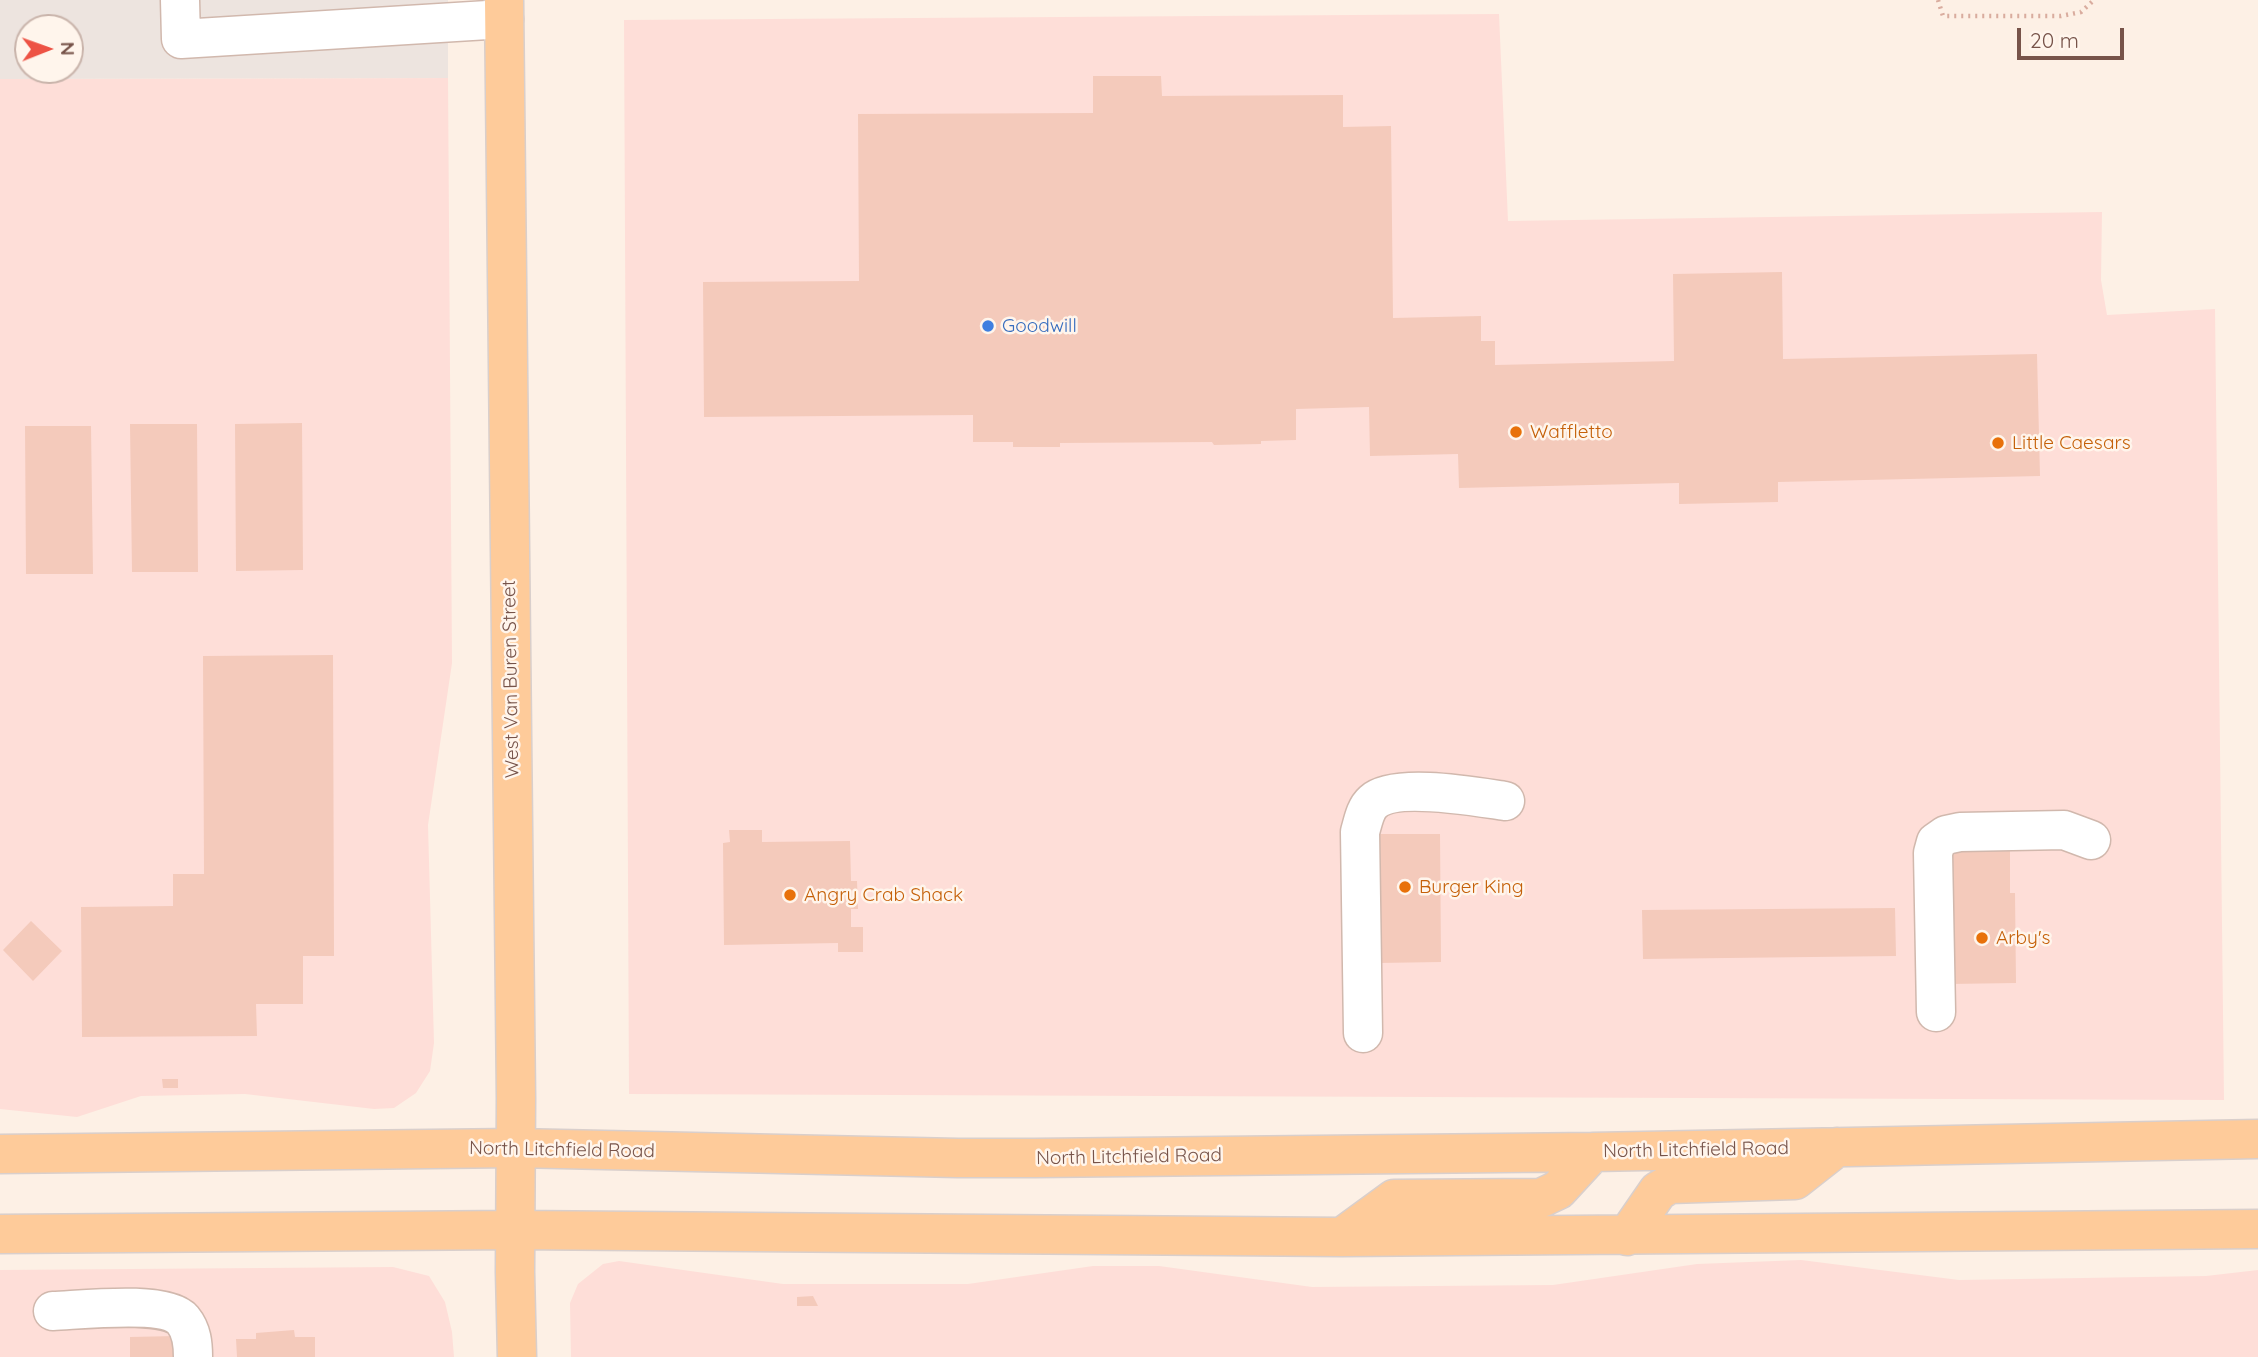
<!DOCTYPE html>
<style>
body{margin:0}
#map{position:relative;width:2258px;height:1357px;overflow:hidden;background:#fdf0e5;font-family:Quicksand,sans-serif}
canvas{display:block}
.north{position:absolute;left:14px;top:14px;width:70px;height:70px;box-sizing:border-box;background:#fff5ec;border:2px solid #c9b4ab;border-radius:50%;rotate:89deg;font-size:19px;font-weight:700;line-height:28px;text-align:center;color:#775349}
.north::after{content:'';display:block;margin:auto;width:24px;height:32px;background:#ed5244;clip-path:polygon(50% 0,100% 100%,50% 72%,0 100%)}
.scale{position:absolute;left:2017px;top:28px;width:107px;height:32px;box-sizing:border-box;border:4px solid #775349;border-top:0;padding-left:9px;font-size:21px;line-height:24px;white-space:nowrap;color:#775349;-webkit-text-stroke:5px #fff5ec;paint-order:stroke}
</style>
<div id="map">
<canvas width="2258" height="1357"></canvas>
<div class="north">N</div>
<div class="scale">20 m</div>
</div>
<script>
const c = document.querySelector('canvas').getContext('2d');
c.lineJoin = 'round';
function fill(path, color) {
  c.fillStyle = color;
  c.fill(path, 'evenodd');
}
function trace(path, color, width, dash) {
  c.strokeStyle = color;
  c.lineWidth = width;
  c.lineCap = dash ? 'butt' : 'round';
  c.setLineDash(dash || []);
  c.stroke(path);
}
function drawText(font, color, halo, rows, align = 'center') {
  c.font = font + ' Quicksand,sans-serif';
  c.lineWidth = 5;
  c.setLineDash([]);
  c.textBaseline = 'middle';
  c.strokeStyle = halo;
  c.fillStyle = color;
  for (const [text, x, y, turn = 0] of rows) {
    c.save();
    c.translate(x, y);
    c.rotate((+turn || 0) * Math.PI / 180);
    c.textAlign = isNaN(turn) ? turn : align;
    if (halo) c.strokeText(text, 0, 0);
    c.fillText(text, 0, 0);
    c.restore();
  }
}
fill(new Path2D(`
 M1499,14l9,207 594,-9 -1,68 6,35 108,-6 9,791 -1595,-6 -5,-1074z
 M448,78l4,585 -24,162 6,218 -4,28 -14,22 -22,15 -20,1 -129,-15 -104,2 -64,21 -77,-8v-1030z
 M1801,1260l158,20 247,-4 52,-6v87h-1687l-1,-54 8,-19 25,-20 16,-3 164,23h185l125,-18h66l153,21 241,-2 144,-21z
 M393,1267l36,9 16,26 7,30 2,25h-454v-87z`), '#feded8');
fill(new Path2D(`
 M0,0h448v78l-448,1zM28,28h42v42h-42z`), '#ede4df');
fill(new Path2D(`
 M1093,76h68l1,20 181,-1v32l48,-1 2,192 88,-2v25h14v24l179,-4 -1,-87 109,-2 1,87 254,-5 3,122 -262,6v20l-99,2v-21l-220,5 -1,-34 -88,2 -1,-49 -73,2v31l-35,1v3l-47,1 -2,-3 -152,1v4h-47v-5h-40v-27l-269,2 -1,-135 156,-1 -1,-167 235,-1z
 M302,423l1,147 -67,1 -1,-147z
 M130,424h67l1,148h-66z
 M25,426h66l2,148h-67z
 M333,655l1,301h-31v48h-47l1,32 -175,1 -1,-130 92,-1v-32h31l-1,-218z
 M729,830h33v12l88,-1 1,40h6l1,28h-7v18h12v25h-25v-9l-114,2 -1,-102 7,-1z
 M1369,834h71l1,128 -63,1z
 M1948,851h62v42h5l1,90 -67,1z
 M1895,908l1,48 -253,3 -1,-49z
 M31,921l31,30 -29,30 -30,-31z
 M162,1079h16v9h-15z
 M813,1296l5,10h-21v-9z
 M294,1330l1,7h20v20h-78l-1,-18h20v-6z
 M176,1336v21h-46v-20z`), '#f4cabb');
const minor = new Path2D(`
 M180,0l1,39 323,-20
 M1936,1012l-3,-159 3,-11 10,-7 14,-3 104,-2 27,10
 M1363,1033l-3,-201c3,-10 5,-23 13,-30 22,-20 104,-5 132,-1
 M53,1311c28,-1 113,-11 130,9 9,11 10,24 10,37`);
const major = new Path2D(`
 M504,0l12,1098 -1,174 2,85
 M0,1154l516,-6 442,10h77l558,-6 665,-13
 M0,1234l515,-4 827,7 916,-8
 M1627,1236l31,-45 12,-7 125,-4 42,-33
 M1342,1237l52,-38 147,-1 17,-8 35,-38`);
trace(minor, '#d1b8ad', 41);
trace(major, '#d9cfcc', 41);
trace(new Path2D(`
 M1938,0l5,16h118l20,-4 13,-12`), '#d9ac9e', 4.5, [2, 5]);
trace(minor, '#fff', 38);
trace(major, '#fecb9a', 38);
for (const [x, y, r, color] of [
 [988,326,7,"#3f7fe0"],
 [1516,432,7,"#e8710a"],
 [1998,443,7,"#e8710a"],
 [1405,887,7,"#e8710a"],
 [790,895,7,"#e8710a"],
 [1982,938,7,"#e8710a"]
]) {
  const dot = new Path2D();
  dot.arc(x, y, r, 0, 2 * Math.PI);
  c.fillStyle = color;
  c.fill(dot);
  trace(dot, '#fff5ec', 2.5);
}
drawText('19px', '#366cbe', '#fff5ec', [
 ["Goodwill",1002,326]
], 'left');
drawText('19px', '#c56008', '#fff5ec', [
 ["Waffletto",1530,432],
 ["Little Caesars",2012,443],
 ["Burger King",1419,887],
 ["Angry Crab Shack",804,895],
 ["Arby's",1996,938]
], 'left');
drawText('19px', '#775349', '#fff5ec', [
 ["West Van Buren Street",511,679,-91],
 ["North Litchfield Road",562,1150,1],
 ["North Litchfield Road",1696,1150,-1],
 ["North Litchfield Road",1129,1157,-1]
]);
</script>
